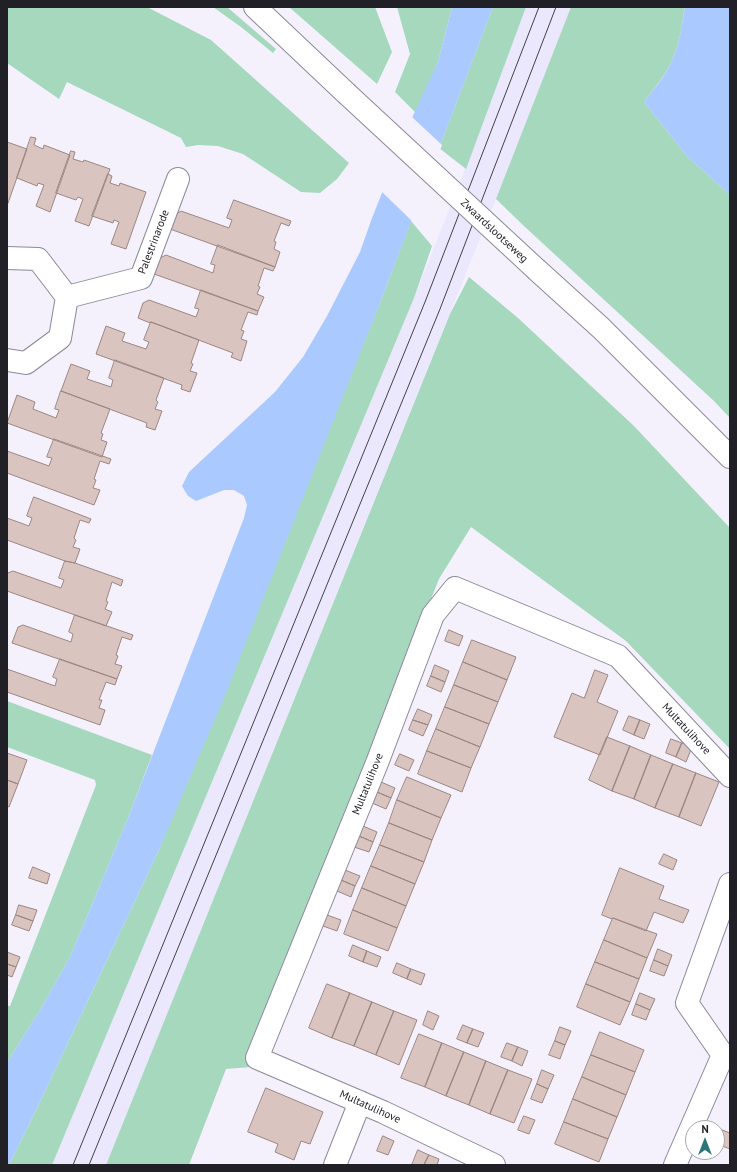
<!DOCTYPE html>
<style>
body{margin:0}
#map{position:relative;width:737px;height:1172px;overflow:hidden;background:#f4f1fd;font-family:"PT Sans",sans-serif}
canvas{display:block}
.frame{position:absolute;inset:0;border:8px solid #222027;pointer-events:none}
.north{position:absolute;left:685px;top:1120px;width:40px;height:40px;box-sizing:border-box;background:#fff;border:1px solid #a7a6a9;border-radius:50%;rotate:0deg;font-size:11px;font-weight:700;line-height:16px;text-align:center;color:#222027}
.north::after{content:'';display:block;margin:auto;width:14px;height:18px;background:#2d777a;clip-path:polygon(50% 0,100% 100%,50% 72%,0 100%)}
</style>
<div id="map">
<canvas width="737" height="1172"></canvas>
<div class="frame"></div>
<div class="north">N</div>
</div>
<script>
const c = document.querySelector('canvas').getContext('2d');
c.lineJoin = 'round';
function fill(path, color) {
  c.fillStyle = color;
  c.fill(path, 'evenodd');
}
function trace(path, color, width, dash) {
  c.strokeStyle = color;
  c.lineWidth = width;
  c.lineCap = dash ? 'butt' : 'round';
  c.setLineDash(dash || []);
  c.stroke(path);
}
function drawText(font, color, halo, rows, align = 'center') {
  c.font = font + ' "PT Sans",sans-serif';
  c.lineWidth = 3;
  c.setLineDash([]);
  c.textBaseline = 'middle';
  c.strokeStyle = halo;
  c.fillStyle = color;
  for (const [text, x, y, turn = 0] of rows) {
    c.save();
    c.translate(x, y);
    c.rotate((+turn || 0) * Math.PI / 180);
    c.textAlign = isNaN(turn) ? turn : align;
    if (halo) c.strokeText(text, 0, 0);
    c.fillText(text, 0, 0);
    c.restore();
  }
}
fill(new Path2D(`
 M526,7h45l-75,192 -390,966h-54l362,-867 68,-172z`), '#ebe7fc');
fill(new Path2D(`
 M7,7h140l64,33 138,123 -12,16 -17,14 -19,-1 -58,-38 -25,-8 -20,-1 -12,2 -5,-9 -114,-56 -8,17 -52,-36z
 M213,7h14l49,42 -3,4 -32,-26z
 M289,7h86l17,45 -15,32z
 M397,7h55l-14,55 -22,51 -21,-21 15,-38z
 M493,7h33l-60,162 -27,-21z
 M571,7h114c-3,17 -5,35 -12,51 -6,16 -19,30 -29,44l43,54 43,39v223l-16,-17 -189,-174 -29,-28z
 M411,221l21,25 -18,52 -362,867h-43l30,-61 119,-252 225,-557z
 M469,277l49,41 116,108 96,102v221l-104,-108 -155,-114 -32,52 -190,473 2,15 -25,2 -37,96h-83l344,-851z
 M7,701l145,54 -24,63 -58,139 -30,53 -33,53v-57h3l86,-221 -1,-5 -88,-33z`), '#a5d8bc');
fill(new Path2D(`
 M452,7h41l-110,288 -157,398 -68,159 -119,252 -30,61h-2v-102l33,-53 30,-53 58,-139 116,-300 3,-13 -3,-9 -10,-6h-10l-28,11 -8,-5 -6,-10 7,-14 86,-80 28,-35 24,-41 33,-64 12,-34 39,-98 27,-58z
 M685,7h45v188l-43,-39 -43,-54c10,-14 23,-27 29,-44 7,-16 9,-34 12,-51z`), '#a9c9ff');
fill(new Path2D(`
 M411,116l31,29 -29,77 -32,-31z`), '#f4f1fd');
const building = new Path2D(`
 M31,137l5,1 -2,7 9,4 1,-4 26,10 -20,57 -14,-6 8,-21 -6,-2 -1,3 -20,-8z
 M7,142l20,7 -20,57z
 M71,151l4,1 -2,7 10,3 1,-2 26,9 -21,57 -14,-5 8,-22 -5,-2 -2,3 -20,-7z
 M108,174l4,2 -2,7 9,3 1,-3 26,9 -20,57 -15,-5 8,-22 -5,-2 -1,3 -21,-7z
 M234,200l57,21 -2,5 -8,-3 -7,18 2,1 -2,7 6,3 -5,15 -105,-38 6,-15 5,-3 48,17 3,-8 -5,-2z
 M218,245l57,22 -2,4 -9,-3 -6,18 2,1 -3,7 7,3 -6,14 -104,-37 6,-16 6,-3 47,18 2,-8 -4,-1z
 M201,290l57,21 -1,4 -9,-3 -7,18 3,1 -3,8 6,2 -6,20 -10,-4 2,-4 -82,-31 -1,1 -12,-5 5,-15 6,-3 47,17 3,-8 -4,-1z
 M151,322l48,18 -8,23 2,1 -3,7 7,2 -7,19 -9,-3 1,-4 -86,-31 10,-28 19,7 -3,8 24,8 3,-7 -5,-2z
 M115,360l49,18 -8,22 2,2 -3,7 7,2 -7,19 -9,-3 1,-4 -86,-32 10,-27 19,7 -3,8 24,8 2,-7 -4,-2z
 M61,391l49,18 -9,24 2,1 -2,6 6,2 -5,15 -95,-34 10,-28 18,7 -2,7 23,9 3,-8 -4,-1z
 M54,439l57,20 -2,5 -9,-3 -6,18 2,1 -3,8 7,2 -6,15 -87,-32v-22l42,15 3,-8 -5,-1z
 M34,497l57,22 -2,4 -9,-3 -6,18 2,2 -3,7 7,2 -5,14 -10,-2 -58,-21v-22l22,8 3,-8 -5,-2z
 M65,561l10,2 48,17 -2,6 -9,-4 -6,19 2,1 -3,7 7,3 -6,14 -99,-35v-17l1,-1 5,-2 48,17 3,-8 -5,-2z
 M75,615l58,20 -2,5 -9,-3 -6,18 2,1 -3,8 7,2 -5,13 -105,-36 6,-16 5,-2 48,17 2,-8 -4,-2z
 M449,630l14,6 -4,10 -14,-5z
 M472,640l44,17 -9,23 -44,-18z
 M60,659l57,20 -2,6 -9,-3 -7,18h3l-3,8 6,2 -5,15 -93,-33v-23l48,17 2,-7 -4,-2z
 M463,662l44,18 -9,22 -44,-17z
 M435,665l14,6 -4,11 -14,-6z
 M595,670l13,5 -11,27 21,9 -18,44 -46,-18 18,-44 12,5z
 M431,676l14,6 -4,10 -14,-6z
 M454,685l44,17 -9,22 -44,-17z
 M445,707l44,17 -9,23 -44,-18z
 M418,709l14,6 -4,10 -15,-5z
 M629,716l11,4 -6,15 -11,-5z
 M413,720l15,5 -5,11 -14,-6z
 M640,720l10,4 -6,15 -10,-4z
 M436,729l44,18 -9,21 -44,-17z
 M607,737l23,9 -18,45 -23,-11z
 M671,739l11,4 -6,14 -10,-4z
 M682,743l10,4 -6,15 -10,-5z
 M630,746l21,9 -17,44 -22,-8z
 M427,751l44,17 -9,24 -44,-18z
 M7,753l20,7 -9,24 -11,-4z
 M400,754l14,6 -5,11 -14,-6z
 M651,755l22,9 -18,44 -21,-9z
 M673,764l23,9 -17,44 -24,-9z
 M696,773l23,9 -18,44 -22,-9z
 M407,777l44,18 -10,23 -44,-18z
 M7,780l11,4 -9,23 -2,-1z
 M381,782l14,6 -4,10 -14,-6z
 M377,792l14,6 -5,11 -14,-6z
 M397,800l44,18 -9,22 -43,-17z
 M389,823l43,17 -8,22 -44,-17z
 M363,826l14,6 -4,10 -14,-6z
 M359,836l14,6 -4,10 -15,-5z
 M380,845l44,17 -9,22 -44,-18z
 M664,854l13,6 -4,10 -14,-6z
 M371,866l44,18 -9,22 -44,-18z
 M33,867l17,7 -3,10 -18,-6z
 M620,868l44,18 -5,13 30,11 -6,13 -29,-11 -8,19 -33,-13 -1,1 -10,-4z
 M345,870l15,6 -5,10 -14,-6z
 M341,880l14,6 -4,11 -14,-6z
 M362,888l44,18 -9,22 -44,-18z
 M19,905l18,5 -4,11 -17,-6z
 M353,910l44,18 -9,23 -44,-17z
 M16,915l17,6 -4,10 -17,-6z
 M327,915l14,5 -4,11 -14,-5z
 M613,918l44,16 -10,24 -43,-18z
 M604,940l43,18 -8,21 -44,-17z
 M353,945l14,6 -4,11 -14,-6z
 M658,949l14,6 -4,11 -14,-6z
 M367,951l14,6 -4,10 -14,-5z
 M7,952l13,5 -4,10 -9,-3z
 M654,960l14,6 -4,10 -14,-5z
 M595,962l44,17 -9,23 -44,-18z
 M397,963l14,6 -4,10 -14,-6z
 M7,964l9,3 -4,10 -5,-2z
 M411,969l14,5 -4,11 -14,-6z
 M327,984l23,9 -18,45 -23,-10z
 M586,984l44,18 -10,23 -43,-18z
 M350,993l22,9 -18,44 -22,-8z
 M640,993l15,6 -5,11 -14,-6z
 M372,1002l22,9 -18,44 -22,-9z
 M636,1004l14,6 -4,10 -14,-5z
 M394,1011l23,9 -18,45 -23,-10z
 M428,1011l11,5 -6,14 -10,-5z
 M463,1025l10,4 -6,14 -10,-4z
 M560,1027l11,4 -6,14 -10,-4z
 M473,1029l11,4 -6,14 -11,-4z
 M600,1032l44,18 -9,22 -44,-17z
 M419,1034l23,9 -17,44 -24,-9z
 M555,1041l10,4 -5,14 -11,-4z
 M442,1043l22,9 -18,44 -21,-9z
 M507,1043l11,4 -6,14 -11,-4z
 M518,1047l10,4 -6,15 -10,-5z
 M464,1052l22,9 -17,44 -23,-9z
 M591,1055l44,17 -9,23 -44,-18z
 M486,1061l22,9 -18,44 -21,-9z
 M508,1070l24,9 -18,44 -24,-9z
 M542,1070l12,5 -6,14 -11,-5z
 M582,1077l44,18 -9,22 -44,-18z
 M537,1084l11,5 -6,14 -11,-4z
 M266,1088l57,24 -13,32 -9,-3 -7,19 -19,-8 3,-8 -30,-12z
 M573,1099l44,18 -9,22 -44,-17z
 M524,1116l11,4 -6,14 -11,-4z
 M564,1122l44,17 -9,23 -44,-18z
 M717,1128l13,5v16l-13,-5z
 M383,1136l11,5 -6,14 -11,-4z
 M418,1150l11,5 -5,10h-12z
 M429,1155l10,4 -2,6h-13z`);
fill(building, '#dac4bf');
trace(building, '#9b8682', 1);
const minor = new Path2D(`
 M7,258l31,1 29,38 -7,41 -34,25 -19,-3
 M67,297l74,-19 37,-99
 M730,884l-43,119 36,52 7,2
 M335,1165l25,-63
 M494,1165l-111,-53 -126,-54 120,-295 56,-148 22,-27 163,68 112,120
 M675,1165l48,-110`);
const major = new Path2D(`
 M255,7l91,86
 M537,270l64,58 129,129`);
trace(minor, '#8c889a', 24);
trace(major, '#8c889a', 24);
trace(minor, '#fff', 22);
trace(major, '#fff', 22);
trace(new Path2D(`
 M73,1165l352,-863 114,-295
 M89,1165l351,-856 116,-302`), '#44424a', 1);
const majorBridge = new Path2D(`
 M346,93l191,177`);
trace(majorBridge, '#8c889a', 24, []);
trace(majorBridge, '#fff', 22);
drawText('11px', '#222027', '#fff', [
 ["Zwaardslootseweg",494,231,43],
 ["Palestrinarode",154,242,-69],
 ["Multatulihove",686,729,47],
 ["Multatulihove",368,784,-68],
 ["Multatulihove",370,1107,24]
]);
</script>
